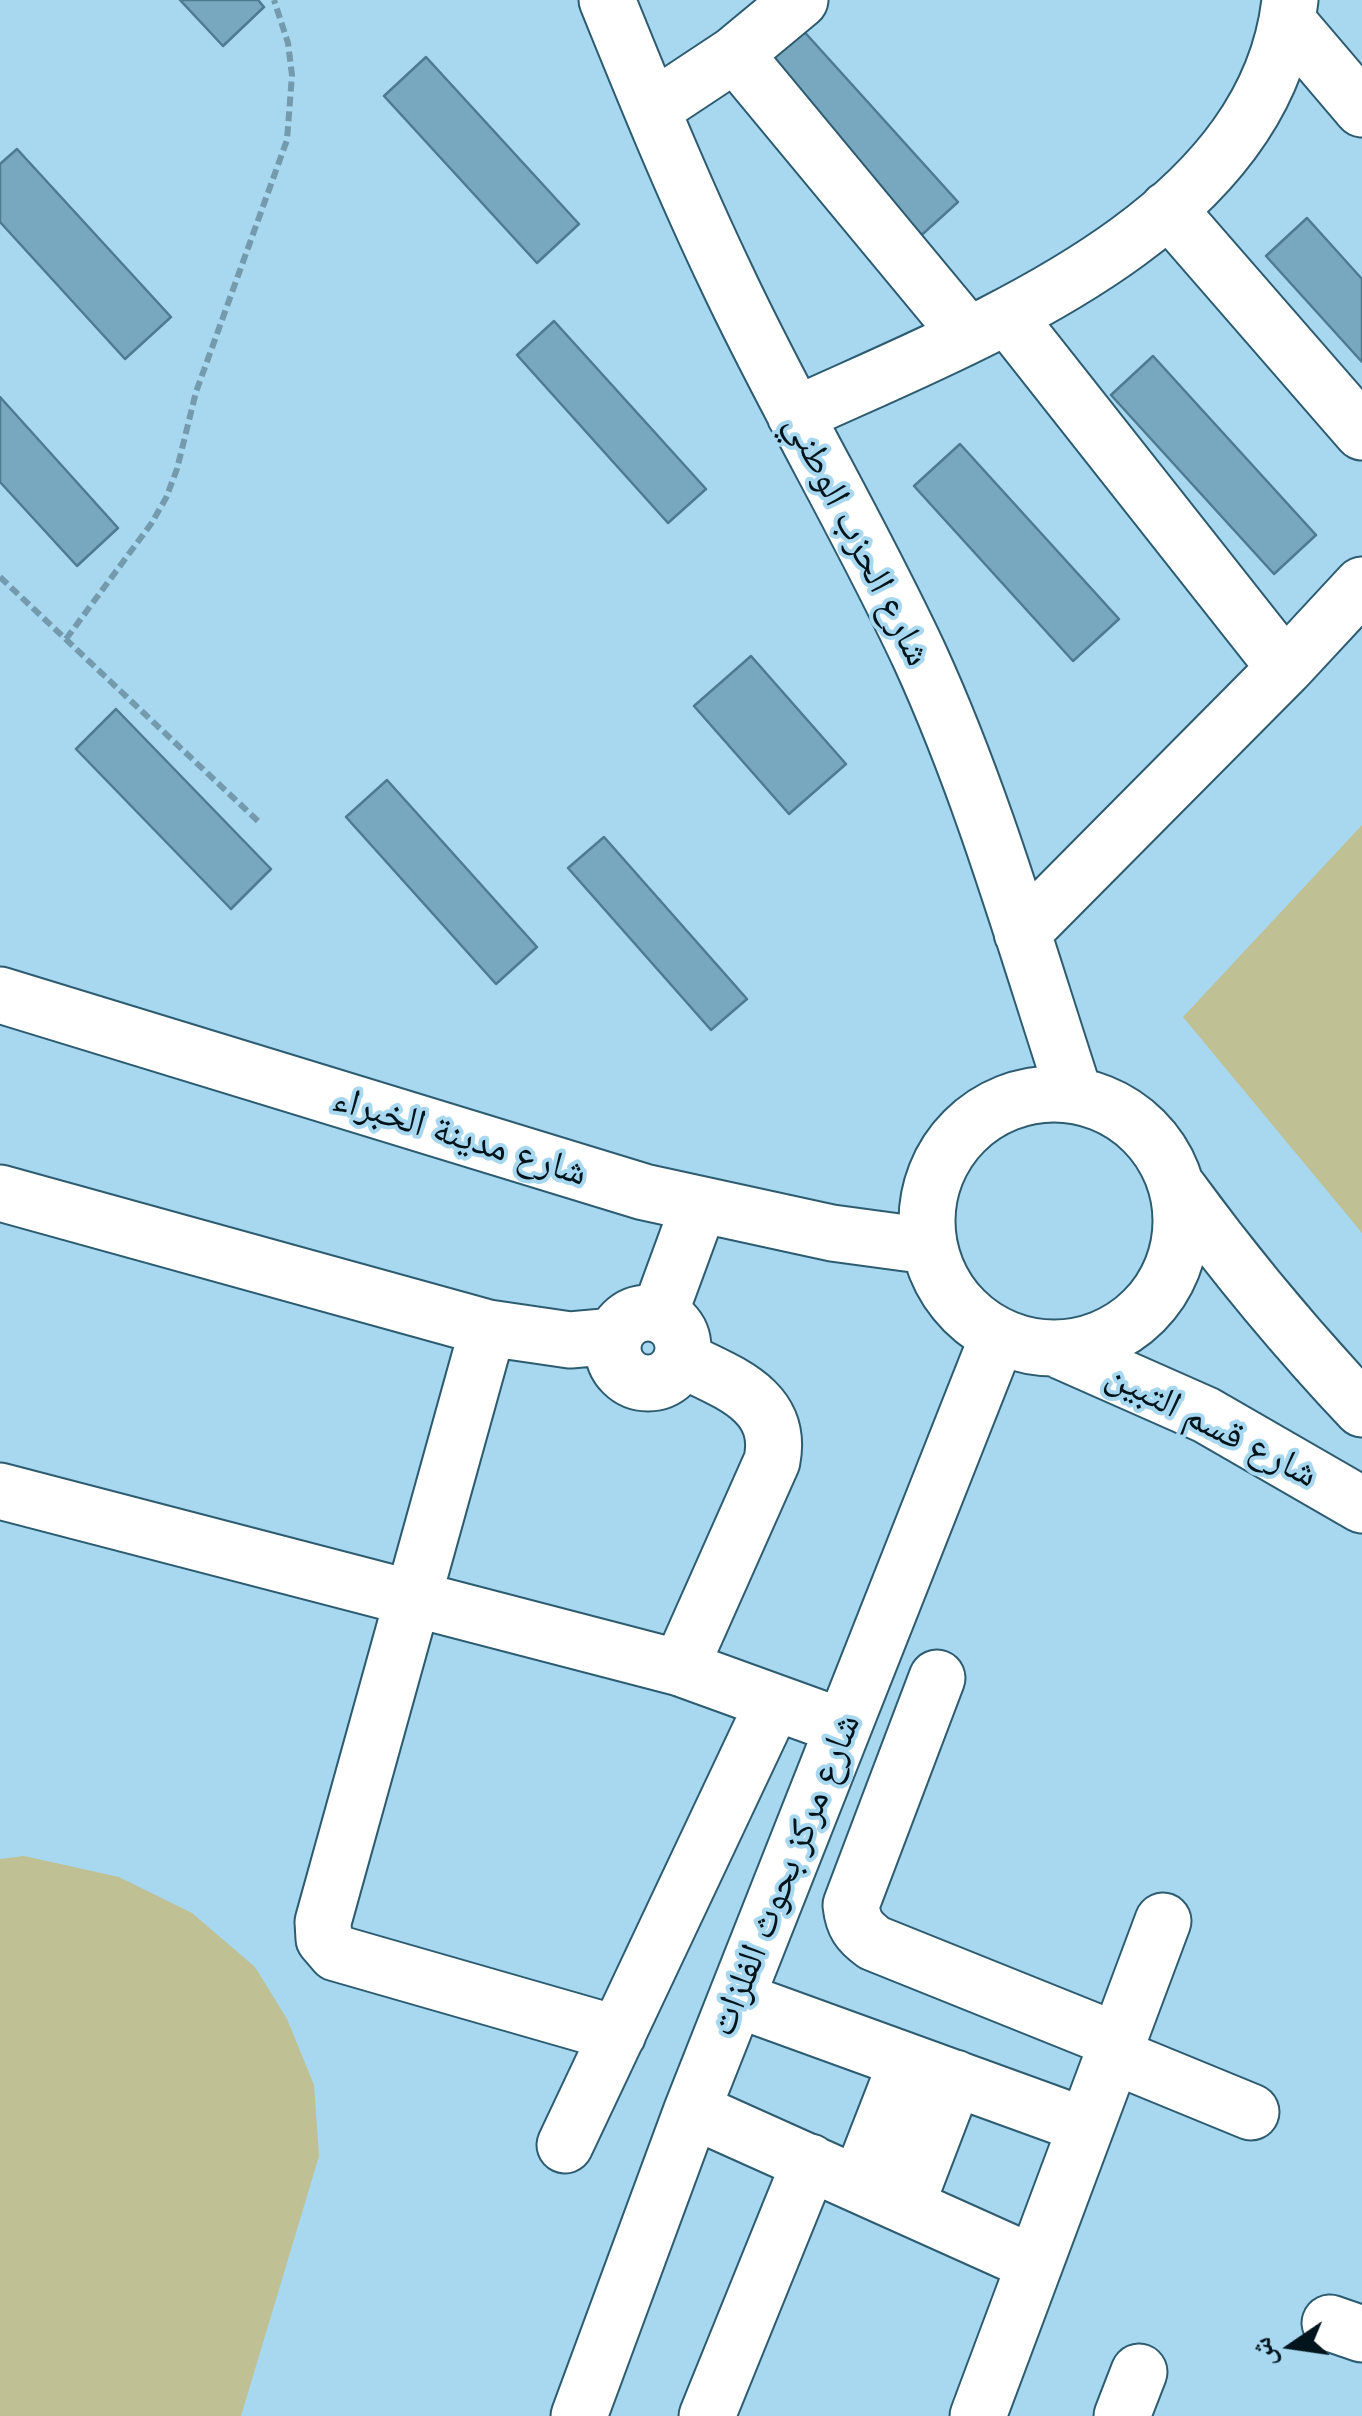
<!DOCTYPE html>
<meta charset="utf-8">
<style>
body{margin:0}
#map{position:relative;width:1362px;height:2416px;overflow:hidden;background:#a7d8f0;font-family:Mulish,"Noto Naskh Arabic",sans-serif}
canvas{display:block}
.north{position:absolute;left:1242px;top:2296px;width:100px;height:100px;-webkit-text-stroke:8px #a7d8f0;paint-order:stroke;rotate:257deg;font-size:28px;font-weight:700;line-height:40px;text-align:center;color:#02141c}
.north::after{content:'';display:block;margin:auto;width:35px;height:45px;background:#02141c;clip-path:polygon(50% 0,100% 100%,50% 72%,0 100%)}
</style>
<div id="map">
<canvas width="1362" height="2416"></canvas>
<div class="north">ش</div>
</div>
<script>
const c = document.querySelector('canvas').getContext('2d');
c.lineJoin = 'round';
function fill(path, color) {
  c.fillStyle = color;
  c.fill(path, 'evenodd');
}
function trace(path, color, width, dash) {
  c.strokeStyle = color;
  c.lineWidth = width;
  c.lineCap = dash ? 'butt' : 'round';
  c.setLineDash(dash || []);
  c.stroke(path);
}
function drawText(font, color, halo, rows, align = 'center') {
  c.font = font + ' Mulish,"Noto Naskh Arabic",sans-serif';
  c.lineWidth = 8;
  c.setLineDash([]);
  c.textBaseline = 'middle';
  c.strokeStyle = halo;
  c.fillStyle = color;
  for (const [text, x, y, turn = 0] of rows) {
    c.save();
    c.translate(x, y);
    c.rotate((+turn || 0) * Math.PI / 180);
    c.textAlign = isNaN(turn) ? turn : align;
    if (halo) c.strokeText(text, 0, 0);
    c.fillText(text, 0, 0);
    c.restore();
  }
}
fill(new Path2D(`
 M1362,825v408l-179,-216z
 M24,1856l95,21 73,36 63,54 32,52 27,66 5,71 -78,260h-241v-557z`), '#bfc094');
const building = new Path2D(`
 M180,0h78l6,7 -41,39z
 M800,27l158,175 -43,39 -158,-174z
 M426,57l153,167 -42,39 -153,-167z
 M17,149l154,168 -46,42 -125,-137v-58z
 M1307,218l55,61v83l-96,-106z
 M554,321l152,168 -38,34 -151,-168z
 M1153,356l163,179 -42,39 -163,-179z
 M0,397l118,131 -41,38 -77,-84z
 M960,444l159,175 -46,42 -159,-175z
 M751,656l95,108 -57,50 -95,-108z
 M116,709l155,160 -40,40 -155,-160z
 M387,780l150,167 -41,37 -150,-167z
 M604,837l143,162 -36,31 -143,-162z`);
fill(building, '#78a8bf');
trace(building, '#4d7c91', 2.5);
const minor = new Path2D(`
 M607,0c38,94 76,187 120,279 60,128 133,249 193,378 64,140 106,290 154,436
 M1288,22l74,87
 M735,54l233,281
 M652,109l83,-55 65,-54
 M1168,209l194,223
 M1007,316l278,352
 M795,415c178,-82 470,-189 495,-415
 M1022,933l263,-265 77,-83
 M0,995l644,197 188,41 96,13
 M927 1221a127 127 0 1 1 254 0a127 127 0 1 1-254 0Z
 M1179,1189c57,78 117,150 183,220
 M0,1193l488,135 82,12 45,-4
 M613 1348a35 35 0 1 1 70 0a35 35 0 1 1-70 0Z
 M659,1315l40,-109
 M488,1328l-165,594 1,17 12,14 282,81
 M1059,1350l147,65 156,90
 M0,1491l680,177 163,59
 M680,1668l92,-207c12,-62 -46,-79 -91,-102
 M937,1678l-86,227c2,19 8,27 23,38l244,98
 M736,1999l350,127
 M1112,2055l139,57
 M692,2110l343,154
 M565,2145l209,-443
 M859,2184l48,-123
 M906,2206l49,-128
 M1330,2323l32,11
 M579,2416l113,-306 306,-774
 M707,2416l103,-254
 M978,2416l185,-495
 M1122,2416l17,-44`);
trace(minor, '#2d5c70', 59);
trace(new Path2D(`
 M0,577l260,246
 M66,639l85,-115 15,-26 11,-29 19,-77 91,-252 5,-65 -4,-32 -14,-43`), '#739aad', 6, [10, 5]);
trace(minor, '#fff', 55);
drawText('38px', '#02141c', '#a7d8f0', [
 ["شارع الحزب الوطني",858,540,63],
 ["شارع مدينة الخبراء",460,1136,17],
 ["شارع قسم التبين",1212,1425,27],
 ["شارع مركز بحوث الفلزات",785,1875,-68]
]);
</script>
